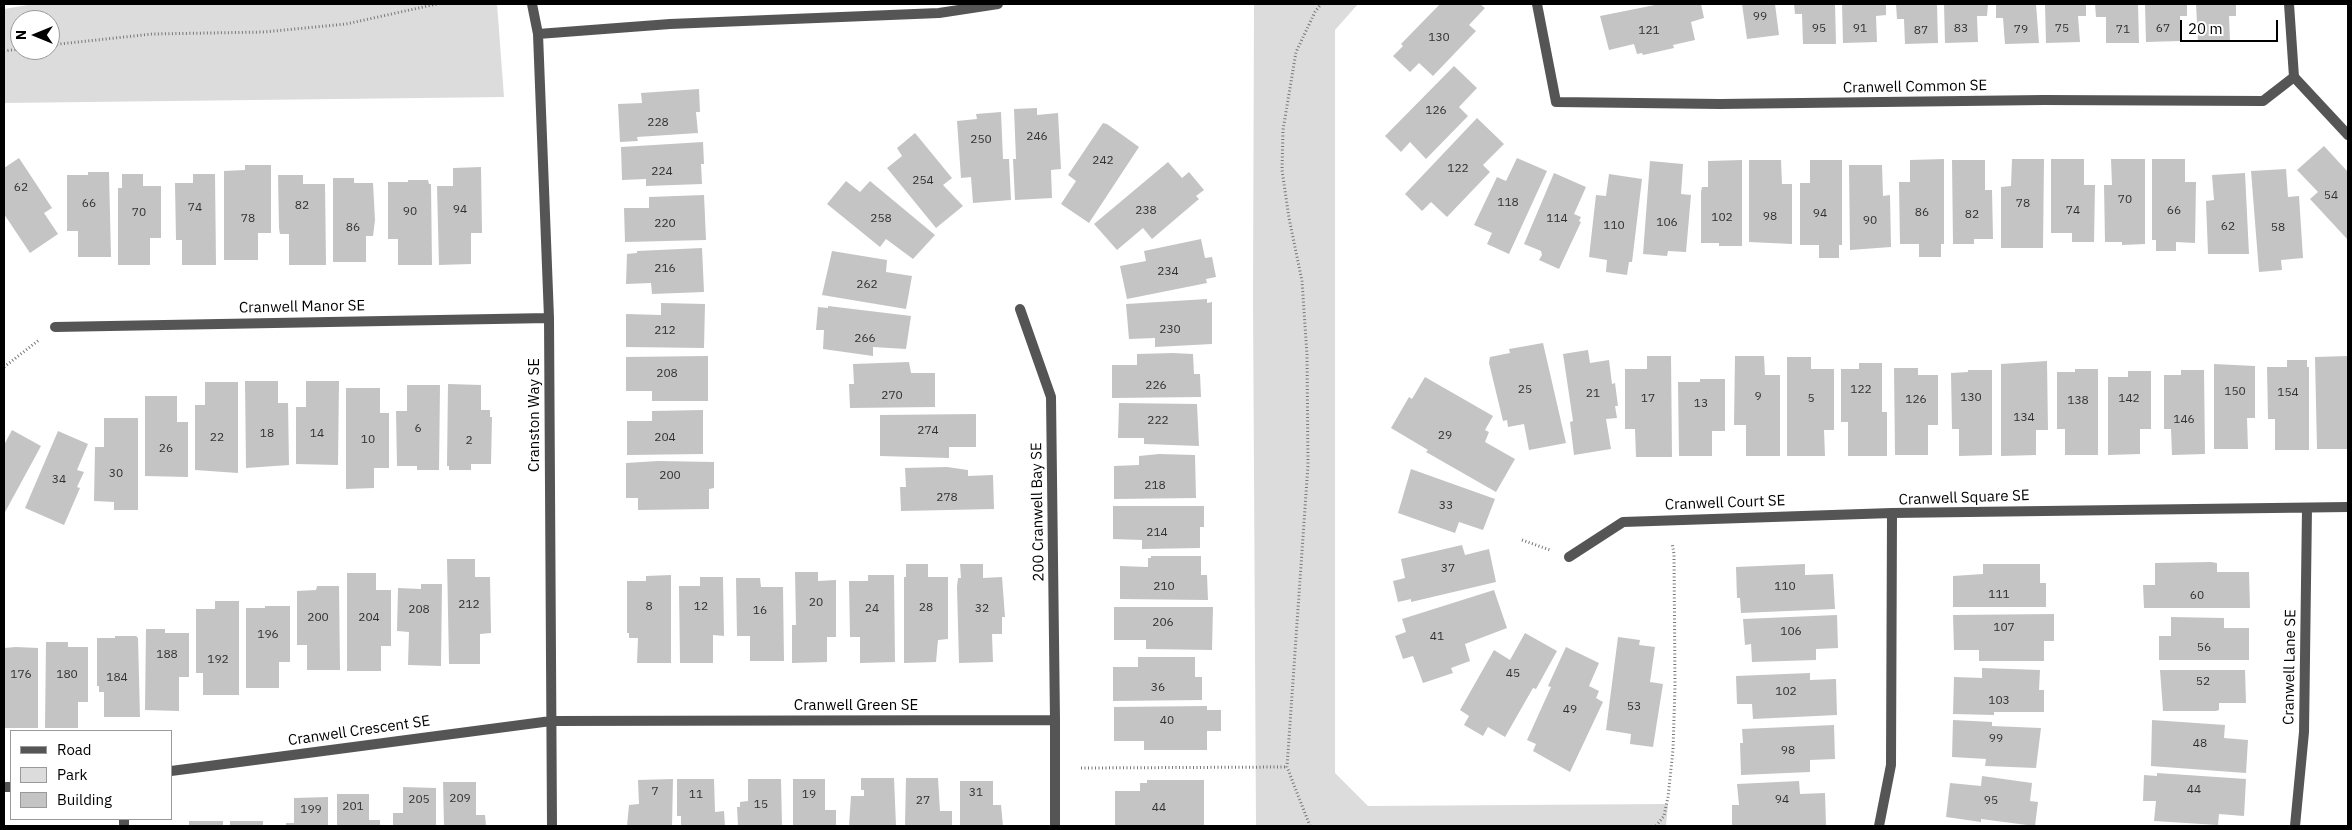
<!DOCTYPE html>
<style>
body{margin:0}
#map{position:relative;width:2352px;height:830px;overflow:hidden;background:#fff;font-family:"IBM Plex Sans",sans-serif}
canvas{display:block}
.frame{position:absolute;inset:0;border:5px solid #000;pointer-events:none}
.legend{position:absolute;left:10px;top:730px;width:162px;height:90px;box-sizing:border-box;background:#fff;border:1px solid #999;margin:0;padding:6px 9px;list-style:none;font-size:15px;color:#000}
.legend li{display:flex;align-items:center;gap:10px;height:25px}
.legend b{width:25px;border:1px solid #999}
.north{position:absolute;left:10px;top:10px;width:50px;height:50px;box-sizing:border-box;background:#fff;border:1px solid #999;border-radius:50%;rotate:270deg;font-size:14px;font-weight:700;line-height:20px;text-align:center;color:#000}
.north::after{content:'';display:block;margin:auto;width:18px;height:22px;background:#000;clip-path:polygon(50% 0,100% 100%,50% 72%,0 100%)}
.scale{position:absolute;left:2180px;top:20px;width:98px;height:22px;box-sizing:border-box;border:2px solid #000;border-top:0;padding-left:6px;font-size:15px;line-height:18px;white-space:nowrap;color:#000;-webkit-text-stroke:4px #fff;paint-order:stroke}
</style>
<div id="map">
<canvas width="2352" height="830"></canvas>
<div class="frame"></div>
<ul class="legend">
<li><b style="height:6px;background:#555"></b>Road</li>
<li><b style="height:14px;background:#dcdcdc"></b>Park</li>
<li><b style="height:14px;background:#c4c4c4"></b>Building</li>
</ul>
<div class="north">N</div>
<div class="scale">20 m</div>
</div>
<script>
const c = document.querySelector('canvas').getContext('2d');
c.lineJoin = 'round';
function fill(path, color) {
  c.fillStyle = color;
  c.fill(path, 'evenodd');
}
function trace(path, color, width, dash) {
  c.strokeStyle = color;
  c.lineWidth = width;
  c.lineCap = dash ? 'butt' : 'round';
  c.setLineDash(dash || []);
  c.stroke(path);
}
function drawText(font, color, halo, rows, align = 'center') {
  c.font = font + ' "IBM Plex Sans",sans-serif';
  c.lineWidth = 4;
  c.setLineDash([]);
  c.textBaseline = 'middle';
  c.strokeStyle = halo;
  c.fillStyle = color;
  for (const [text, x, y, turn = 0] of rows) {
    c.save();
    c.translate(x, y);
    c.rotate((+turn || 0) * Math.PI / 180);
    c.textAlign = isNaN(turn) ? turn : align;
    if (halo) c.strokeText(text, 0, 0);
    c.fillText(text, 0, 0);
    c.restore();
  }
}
fill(new Path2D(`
 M34,4h463l7,93 -500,6v-94zM20,20h30v30h-30z
 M1254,4h104l-23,26v743l33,33 300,-2 -2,22h-410l-3,-527z`), '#dcdcdc');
fill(new Path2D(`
 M1440,4h40l5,4 -16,17 7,6 -43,45 -14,-13 -9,9 -17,-16 10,-10 -2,-2z
 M1660,4h41l3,14 -13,4 4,18 -22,5 1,3 -31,7 -1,-2 -5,1 -3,-10 -25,6 -9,-34z
 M1742,4h33l4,31 -32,4z
 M1794,4h41l1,40h-33l-1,-30h-7z
 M1842,4h44v11l-10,1 1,26 -34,1z
 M1896,4h41l1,39 -33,1 -1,-25h-7z
 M1944,4h44l-1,12h-10l1,26 -33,1z
 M1996,4h40l3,39 -34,1 -2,-26h-7z
 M2045,4h41v12h-8l2,26 -34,1z
 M2095,4h43l1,39h-33v-26h-10z
 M2145,4h42v12h-7l1,25 -35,1z
 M2196,4h40v12h-7l1,25 -32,1z
 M1454,66l23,22 -18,19 9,9 -42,43 -16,-17 -9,10 -16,-16z
 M699,89l1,23h-4l2,21 -61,4 1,4 -18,1 -2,-38 24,-1 -1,-10z
 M1037,108v7l21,-2 3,56 -10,1 1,28 -37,2 -2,-41h3l-2,-50z
 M1001,112l2,47h6l2,41 -38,3 -2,-26 -10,1 -4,-57 20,-2 -1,-5z
 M1477,118l27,26 -21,21 7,7 -43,45 -16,-15 -9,9 -17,-17z
 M1103,123l4,1 32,23 -50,76 -28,-19 15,-23 -8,-6z
 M915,133l37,45 -9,7 20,21 -27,22 -49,-60 15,-12 -5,-8z
 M703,142l1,22h-3l1,20 -56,2v-7l-24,1 -1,-33z
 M2324,146l24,26v68l-38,-41 8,-7 -21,-22z
 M19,158l33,50 -8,5 14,21 -28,19 -26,-39v-46z
 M1517,158l30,13 -38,83 -22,-10 5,-11 -18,-8 23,-48 9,4z
 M1944,159v85h-3v13h-22v-13h-19l-1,-62h11v-22z
 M2012,159h32l-1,89h-42v-61l10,-1z
 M2051,159h33v26h11l-1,57h-22v-9h-21z
 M2111,159h34v85l-23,1v-3h-17l-1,-57h8z
 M2152,159h33v23h11l-1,61 -19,-1v9h-20v-11h-4z
 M1742,160v86h-23v-3h-18v-51l1,-5h6v-26z
 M1749,160h32l1,24h10v60l-43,-2z
 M1810,160h32v85h-3v13h-20v-13h-19v-62h10z
 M1952,160h33v30h7l1,49h-19v5h-21z
 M1650,161l33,3 -2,30 10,1 -5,57 -18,-1 -1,5 -24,-2z
 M1168,162l14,16 7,-6 15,18 -8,6 3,3 -47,40 -9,-11 -26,22 -23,-26z
 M245,165h26v68h-13v27h-34v-89l21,-1z
 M1849,165h33l1,31 7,-1 1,52 -41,3z
 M481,167l1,66h-11v31l-32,1 -2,-79h16v-18z
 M2286,169l2,28 11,-1 4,62 -22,2 1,10 -23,2 -8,-101z
 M88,172h21l2,85h-33v-26h-11v-56h21z
 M1554,173l32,14 -12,27 7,3 -2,4 2,1 -22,47 -20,-9 3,-5 -1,-4 -17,-7z
 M2245,173l4,81h-41l-2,-53 8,-1 -2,-25z
 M122,174h21v12h18v52h-11v27h-32v-77h4z
 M193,174h22l1,91h-34v-25h-6l-1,-57h18z
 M1609,174l33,5 -10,83h-3l-2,13 -21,-3 1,-12 -18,-3 7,-62 10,1z
 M278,175h25v9h22l1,81h-37v-31h-9l-1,-6z
 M333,178h21v5h19l2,37 -2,16h-7v26h-33z
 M408,180h20l1,4h2l1,81h-34v-26h-10v-57h20z
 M846,181l14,11 10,-11 65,54 -22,24 -27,-20 -6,8 -53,-43z
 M704,195l2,45 -81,2 -1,-34h25v-11z
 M1201,239l4,19 7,-1 4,20 -10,2 1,4 -80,16 -7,-33 26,-5 -2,-10z
 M702,248l2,44 -52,2 -1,-11 -25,1 1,-30 10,-1v-2z
 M832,251l55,9 -1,12 26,4 -6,33 -84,-14z
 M1207,299v4l5,-1v42l-57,3v-9l-26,1 -3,-35z
 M661,303l44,1 -1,44 -78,-1v-33l35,1z
 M828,306l83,10 -5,33 -33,-2v9l-50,-7 1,-19h-8l2,-23 10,1z
 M1543,343l23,100 -37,7 -5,-26 -16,3 -1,-7 -4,1 -14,-58 1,-6 20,-4 -1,-4z
 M1588,350l2,13 19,-3 3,24 3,-1 3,23h-3l2,12 -11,1 5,30 -37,6 -4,-33 3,-1 -10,-67z
 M1173,353l20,1 1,20h6l1,23 -89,1v-33h25v-11z
 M708,356v45h-56v-10h-26v-34z
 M1647,356h24l1,101h-36l-1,-28h-10v-60h22z
 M1735,356h29l1,19h15v81h-34v-31h-12z
 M2348,356v93h-31l-2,-92z
 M1787,357h24v12h23v61h-10l1,26h-38z
 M2287,360h20v7h2v83h-34v-31h-7l-1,-52h20z
 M2047,361l1,69h-12v25l-35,1v-92z
 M909,362l2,11h24v34l-85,1 -1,-24h5l-1,-20z
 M1859,363h23v49h5v44h-39v-34h-7v-53h18z
 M2214,364l41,2v52h-8l1,31h-34z
 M1894,368h24v7h20v50h-10v30h-33z
 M2075,369h23v86h-33v-26h-8v-57h18z
 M1968,370h24v85l-33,1v-27h-7l-1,-56 17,-1z
 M2181,370h23l1,84 -33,1 -1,-26h-7v-54h17z
 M2128,371h23v58h-11v25l-32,1v-78h20z
 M1425,377l68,39 -8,14 4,2 -4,10 30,17 -19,33 -70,-40 2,-2 -37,-22 18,-31 3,2z
 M1700,379h25v52h-13v25h-33l-1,-74h22z
 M245,381h33v22h10l1,62 -43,3z
 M306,381h33l-1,84 -42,-1v-57h10z
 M205,382h33v91l-43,-3v-65h10z
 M448,384l33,1v25h9v7h2l-1,47h-20v6h-22v-4h-2z
 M407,385h33l-1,85h-22v-4h-20l-1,-55h11z
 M346,388h34v25h9v55h-15v20l-28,1z
 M145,396h32v26h11v55l-43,-1z
 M1119,403l78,1 2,42 -55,-2v-6h-26z
 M703,410v44l-76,1v-34h25v-10z
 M976,414v33h-27v11l-69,-2v-41z
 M104,418h34v92h-24v-8l-20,-1 1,-54h9z
 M12,430l29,16 -37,68v-69z
 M58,431l30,13 -11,26 7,2 -7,15 3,1 -16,37 -39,-17z
 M1159,454l36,1 1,43 -82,1v-33l25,-1v-9z
 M658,461l56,1v26l-5,1v20l-71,1v-12h-12v-35z
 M947,467l21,3v6l25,-1 1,34 -93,2 -1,-24h6l-1,-19z
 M1411,469l84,30 -12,31 -24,-8 -4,11 -57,-20z
 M1113,506h91v21h-4v21l-58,1v-9l-29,-1z
 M1462,545l3,10 24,-6 7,33 -85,20v-3l-13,3 -5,-21 12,-3 -4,-19z
 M1151,556h50v19h6l1,25 -88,-1v-33l28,1v-9h3z
 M447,559h28v18h15l1,56 -11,1v30h-31z
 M2211,562l6,1v9h32l1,36h-106l-1,-23h12v-22z
 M906,564h22v13h20v62l-10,1 -2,22 -32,1v-86h2z
 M960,564h23v14l19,-1 3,40h-3v17h-10l1,28 -34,1 -2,-76 1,-9h3z
 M1805,564v11l28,-1 2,35 -94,4 -1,-15h-3l-1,-31z
 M1983,564h57v19h6v24h-93v-31l30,-2z
 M795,572h23v9l18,-1v57h-9v25l-35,1v-38h4z
 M347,573h29v17h15v56h-10v25h-34z
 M671,575v88h-34l1,-25h-9v-5h-2v-52h19v-5z
 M868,575h26l1,87 -35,1v-26h-10l-1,-56h19z
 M700,577h23l1,59 -11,-1v28h-33l-1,-77h21z
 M736,578h24l1,9h22l1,74h-34v-25h-13z
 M421,584h21l-1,82 -33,-1 1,-33 -12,-1 1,-43 23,1z
 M317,586h22l1,84h-33v-25h-10v-54l19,-1z
 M1494,590l13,38 -42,16 5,17 -19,7 2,5 -30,10 -10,-27 -10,3 -8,-23 11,-4 -4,-13z
 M215,601h24v94h-36v-22h-7v-64h19z
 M265,606h25v56h-11v26h-33v-80h19z
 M1114,607h99l-1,43 -66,-1v-9h-32z
 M2054,614v27h-10v20h-65v-11h-25l-1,-35z
 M1837,615l1,33 -22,1v11l-64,2 -1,-18 -6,1 -2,-26z
 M2171,617l53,1v10h25v32h-90v-24h12z
 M146,629h19v4h24v44h-10v34l-34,-1z
 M1525,633l32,18 -21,38 -3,-1 -28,49 -17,-10 -5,9 -19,-11 5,-9 -9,-6 34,-60 16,10z
 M115,636h21l2,2 2,79h-36v-25h-5v-6h-2v-48h18z
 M1618,637l22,3 -1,5 16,2 -5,35 13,2 -10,63 -23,-3 1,-10 -25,-4z
 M46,642h22v5h20v55h-10v26h-33z
 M16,647l22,1v80h-33l-1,-80z
 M1566,647l33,16 -10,23 10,5 -3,7 7,4 -33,70 -37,-21 3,-7 -9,-4 24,-53 -3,-1z
 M1138,657h57v20h7v23l-89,1v-34h25z
 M1982,668l58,2 -1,20h5v22h-50v3l-41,-1 1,-37 28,1z
 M2160,670h85l1,33h-27v7l-3,1h-53z
 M1810,673v7l26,-1 1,36 -84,4 -1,-15h-15l-1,-28z
 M1207,706v4h14v21h-14v19h-63v-9h-30v-34z
 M1953,720l39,2v4l49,2 -5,40 -51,-2 1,-7 -34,-2z
 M2152,720l73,5 -1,13 24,2 -2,33 -95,-7z
 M1834,725l1,34 -25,1v12l-69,3 -1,-32h3l-1,-14z
 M2157,773l89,6 -2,37 -25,-2 -1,11 -64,-4 2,-20h-13l1,-26 13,1z
 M1982,776l50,7 -2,18 8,1 -3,24 -54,-7v3l-35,-5 4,-34 31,3z
 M861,778h33l2,48h-47l2,-30h13v-6h-3z
 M906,778h32l2,33h12v15h-47z
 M673,779l-1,47h-45l2,-21 10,-1 -1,-24z
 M677,779h37l1,33 9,-1 1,15h-44v-10h-4z
 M748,779h33l1,47h-44l-1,-19h3v-5l8,-1z
 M793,779h32v31h11v16h-43z
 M1147,780h57v45h-89v-34h25v-8h7z
 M960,781h33v24h8l2,21h-43z
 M1799,781l1,13 25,-1 1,33h-94v-21h7l-2,-21z
 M443,782h33v33h9l1,11h-42z
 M403,787l33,1v38h-43v-13h10z
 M337,794h32v26h11v6h-43z
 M328,797v29h-42v-3h8v-25z
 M189,821h34v5h-34z
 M230,821h33v5h-33z`), '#c4c4c4');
trace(new Path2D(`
 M50,45l102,-11 112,-2 82,-8 91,-20
 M4,51l16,-2
 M4,367l35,-27
 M1522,540l28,10
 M1081,768l206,-1
 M1310,826l-23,-59 21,-302 -1,-110 -5,-74 -13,-63 -7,-48 1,-40 13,-78 19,-40 6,-8
 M1656,826l8,-10 4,-19 5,-47 2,-64 -1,-132 -2,-11`), '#777', 3, [1, 2.5]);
trace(new Path2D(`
 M2294,77l54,58`), '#555', 10);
trace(new Path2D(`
 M532,4l6,30 11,284 3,508
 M1537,4l19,98 164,2 324,-4 219,1 31,-24 -5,-73
 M538,34l132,-10 269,-11 59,-9
 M1020,309l31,88 4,323
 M55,327l494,-9
 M1569,557l54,-35 269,-9
 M171,771l380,-50 504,-1v106
 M4,787h7
 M124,819v7
 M1879,826l12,-61 1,-252 456,-6
 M2295,826l9,-94 3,-224`), '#555', 10);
drawText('12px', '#313131', null, [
 ["99",1760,17],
 ["95",1819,29],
 ["91",1860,29],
 ["83",1961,29],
 ["75",2062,29],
 ["67",2163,29],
 ["79",2021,30],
 ["71",2123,30],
 ["121",1649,31],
 ["87",1921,31],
 ["130",1439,38],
 ["126",1436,111],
 ["228",658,123],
 ["246",1037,137],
 ["250",981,140],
 ["242",1103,161],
 ["122",1458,169],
 ["224",662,172],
 ["254",923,181],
 ["62",21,188],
 ["54",2331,196],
 ["70",2125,200],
 ["118",1508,203],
 ["66",89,204],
 ["78",2023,204],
 ["82",302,206],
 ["74",195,208],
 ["94",460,210],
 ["238",1146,211],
 ["74",2073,211],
 ["66",2174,211],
 ["90",410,212],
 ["70",139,213],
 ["86",1922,213],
 ["94",1820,214],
 ["82",1972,215],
 ["98",1770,217],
 ["102",1722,218],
 ["78",248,219],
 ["258",881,219],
 ["114",1557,219],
 ["90",1870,221],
 ["106",1667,223],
 ["220",665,224],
 ["110",1614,226],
 ["62",2228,227],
 ["86",353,228],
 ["58",2278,228],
 ["216",665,269],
 ["234",1168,272],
 ["262",867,285],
 ["230",1170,330],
 ["212",665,331],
 ["266",865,339],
 ["208",667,374],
 ["226",1156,386],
 ["25",1525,390],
 ["122",1861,390],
 ["150",2235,392],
 ["154",2288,393],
 ["21",1593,394],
 ["270",892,396],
 ["9",1758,397],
 ["130",1971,398],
 ["17",1648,399],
 ["5",1811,399],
 ["142",2129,399],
 ["126",1916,400],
 ["138",2078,401],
 ["13",1701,404],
 ["134",2024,418],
 ["146",2184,420],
 ["222",1158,421],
 ["6",418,429],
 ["274",928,431],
 ["18",267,434],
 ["14",317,434],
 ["29",1445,436],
 ["22",217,438],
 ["204",665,438],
 ["10",368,440],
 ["2",469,441],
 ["26",166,449],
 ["30",116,474],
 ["200",670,476],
 ["34",59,480],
 ["218",1155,486],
 ["278",947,498],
 ["33",1446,506],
 ["214",1157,533],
 ["37",1448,569],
 ["210",1164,587],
 ["110",1785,587],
 ["111",1999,595],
 ["60",2197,596],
 ["20",816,603],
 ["212",469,605],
 ["8",649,607],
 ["12",701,607],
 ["28",926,608],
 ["24",872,609],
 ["32",982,609],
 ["208",419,610],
 ["16",760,611],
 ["200",318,618],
 ["204",369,618],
 ["206",1163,623],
 ["107",2004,628],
 ["106",1791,632],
 ["196",268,635],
 ["41",1437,637],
 ["56",2204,648],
 ["188",167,655],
 ["192",218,660],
 ["45",1513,674],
 ["176",21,675],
 ["180",67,675],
 ["184",117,678],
 ["52",2203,682],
 ["36",1158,688],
 ["102",1786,692],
 ["103",1999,701],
 ["53",1634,707],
 ["49",1570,710],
 ["40",1167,721],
 ["99",1996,739],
 ["48",2200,744],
 ["98",1788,751],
 ["44",2194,790],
 ["7",655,792],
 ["31",976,793],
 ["11",696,795],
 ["19",809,795],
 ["209",460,799],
 ["205",419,800],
 ["94",1782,800],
 ["27",923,801],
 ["95",1991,801],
 ["15",761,805],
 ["201",353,807],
 ["44",1159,808],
 ["199",311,810]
]);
drawText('15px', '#000', '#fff', [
 ["Cranwell Common SE",1915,87,-1],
 ["Cranwell Manor SE",302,307,-1],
 ["Cranston Way SE",535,415,-90],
 ["Cranwell Square SE",1964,498,-2],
 ["Cranwell Court SE",1725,503,-2],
 ["200 Cranwell Bay SE",1038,512,-91],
 ["Cranwell Lane SE",2290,667,-89],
 ["Cranwell Green SE",856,706],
 ["Cranwell Crescent SE",359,731,-8]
]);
</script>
